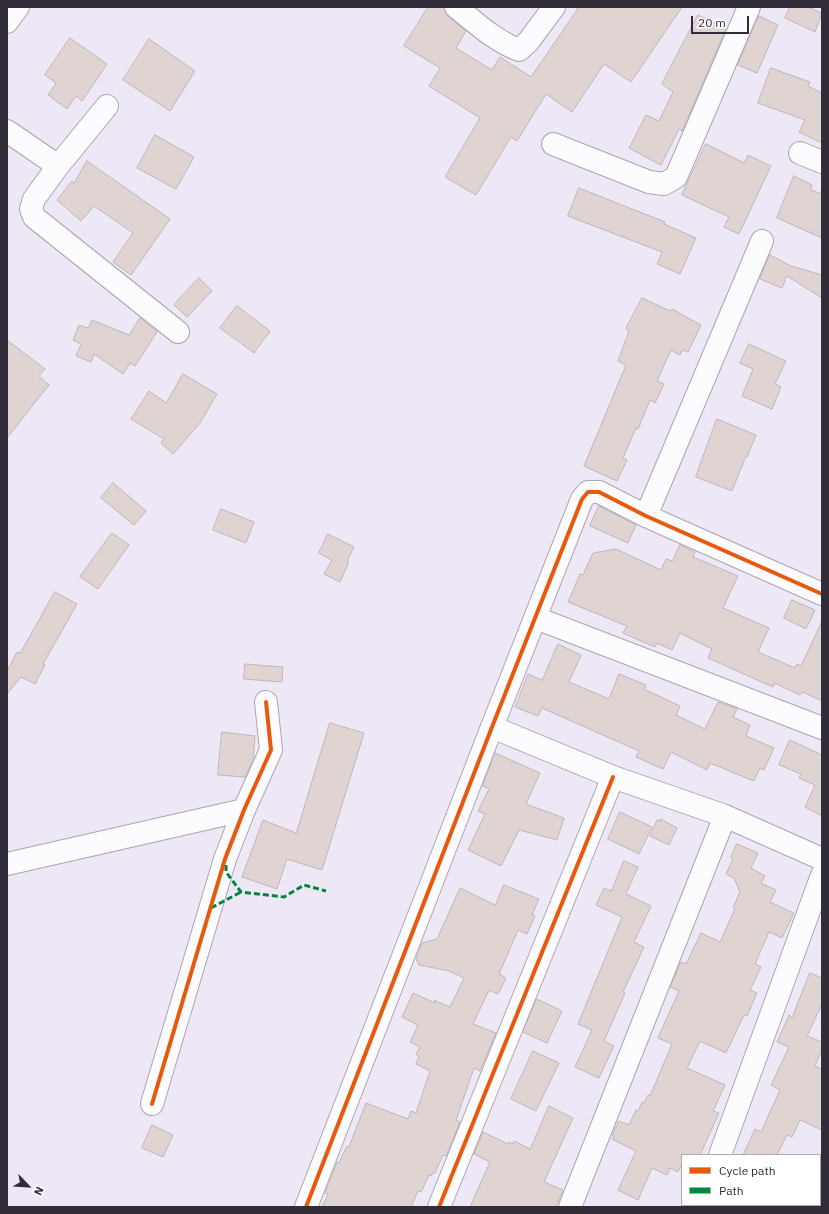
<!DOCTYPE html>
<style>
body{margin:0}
#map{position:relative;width:829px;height:1214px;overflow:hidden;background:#eee8f6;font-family:"IBM Plex Sans",sans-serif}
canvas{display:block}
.frame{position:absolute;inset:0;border:8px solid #312c38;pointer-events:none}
.legend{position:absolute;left:681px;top:1154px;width:140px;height:52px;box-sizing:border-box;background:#fff;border:1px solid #adabaf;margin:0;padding:5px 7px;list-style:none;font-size:12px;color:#312c38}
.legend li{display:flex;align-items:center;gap:8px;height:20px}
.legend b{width:20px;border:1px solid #adabaf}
.north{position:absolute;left:8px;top:1166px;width:40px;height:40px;-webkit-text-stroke:3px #fff;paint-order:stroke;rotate:115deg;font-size:11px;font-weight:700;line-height:16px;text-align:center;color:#312c38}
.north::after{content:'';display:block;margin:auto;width:14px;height:18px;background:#312c38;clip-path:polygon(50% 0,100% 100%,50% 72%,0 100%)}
.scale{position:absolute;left:691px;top:16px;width:58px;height:18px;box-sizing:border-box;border:2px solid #312c38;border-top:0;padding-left:5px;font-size:12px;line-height:14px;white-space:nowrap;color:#312c38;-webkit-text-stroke:3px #fff;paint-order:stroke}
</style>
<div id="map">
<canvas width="829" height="1214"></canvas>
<div class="frame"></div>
<ul class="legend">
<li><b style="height:5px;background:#e8590c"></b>Cycle path</li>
<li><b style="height:5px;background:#00873e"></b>Path</li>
</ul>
<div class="north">N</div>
<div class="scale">20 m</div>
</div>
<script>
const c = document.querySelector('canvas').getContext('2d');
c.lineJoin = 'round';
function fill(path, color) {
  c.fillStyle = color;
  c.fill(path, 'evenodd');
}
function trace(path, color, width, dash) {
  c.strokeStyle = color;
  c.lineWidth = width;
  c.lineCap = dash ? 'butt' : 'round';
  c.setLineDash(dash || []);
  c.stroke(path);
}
const building = new Path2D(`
 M428,7h16l4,9 18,15 -10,17 36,22 8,-13 31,20 48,-70h103l-51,75 -27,-18 -32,48 -26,-18 -29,47 -6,-4 -35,58 -31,-18 35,-59 -51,-32 11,-18 -36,-22z
 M790,7h18l14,6 -7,19 -30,-14z
 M698,15l28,14 -44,102 -3,-2 -18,36 -32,-17 17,-33 13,6 14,-29 -11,-8z
 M759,16l19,9 -21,48 -19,-8z
 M70,38l37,26 -25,37 -6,-5 -9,13 -19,-14 8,-12 -11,-8z
 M149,39l46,32 -25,40 -47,-31z
 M771,68l39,14 -2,4 14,7v50l-23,-11 6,-12 -47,-17z
 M155,135l39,22 -18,32 -39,-21z
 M706,144l38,19 4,-8 23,11 -32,68 -15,-7 5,-10 -47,-22z
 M87,161l83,58 -39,56 -18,-13 20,-29 -39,-27 -13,15 -24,-21 15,-19 2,2z
 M794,176l18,9 -1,5 11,4v44l-45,-20z
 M579,188l86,34 -1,2 32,14 -16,36 -23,-10 5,-12 -94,-36z
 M770,255l21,11 31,9v23l-35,-22 -5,12 -22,-9z
 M199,278l13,13 -25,26 -13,-12z
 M642,298l28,13 2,-2 29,16 -13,27 -6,-2 -2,5 -9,-5 -14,31 7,3 -9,19 -5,-3 -12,29 -2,-1 -13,30 4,2 -10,21 -33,-15 42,-101 -8,-4 11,-30 -3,-2z
 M237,306l33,25 -16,22 -34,-25z
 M140,318l17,14 -22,34 -5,-3 -7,11 -29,-20 -3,8 -15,-6 5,-12 -8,-4 6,-15 9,3 4,-8 37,15z
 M7,340l38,29 -6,7 10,9 -42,53z
 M749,344l37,17 -11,23 6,3 -9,22 -30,-13 11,-27 -13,-6z
 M183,374l34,20 -17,29 -27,31 -12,-11 3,-4 -33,-20 18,-28 17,12z
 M717,419l39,16 -9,22 -1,-1 -14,35 -36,-14z
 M113,483l33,28 -12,14 -33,-27z
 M599,506l37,19 -8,18 -38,-17z
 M221,509l33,13 -8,21 -33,-13z
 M112,533l17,12 -31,44 -18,-12z
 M328,534l26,13 -7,14 2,1 -9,20 -16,-8 8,-14 -13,-7z
 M680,545l15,7 -2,5 45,19 -15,32 46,20 -11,24 37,16 2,-4 4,2 21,-45v80l-20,-9 -2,3 -26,-12 -1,4 -65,-29 4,-9 -32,-16 -8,17 -15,-7 -2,4 -32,-14 4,-7 -59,-24 12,-28 3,1 10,-22 23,-4 45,21 5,-11 6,2z
 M55,592l22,12 -34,60 2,1 -10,19 -14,-7 -14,17v-23l10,-19 3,1z
 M792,600l23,10 -9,19 -22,-11z
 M558,644l23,11 -12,27 40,17 10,-25 27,11 -2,4 36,17 -4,9 29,14 13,-27 19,7 -4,8 17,8 -4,11 28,12 -10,22 -4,-2 -6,13 -44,-18 -3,7 -36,-18 -8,17 -27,-12 3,-6 -97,-43 -4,8 -23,-9 13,-33 14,6z
 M245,664l38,3 -1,15 -38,-3z
 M330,723l34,10 -42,137 -35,-11 -10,30 -35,-12 21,-57 33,13z
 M222,732l33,4 -2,24 -8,17 -27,-2z
 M790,740l32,15v61l-17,-9 10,-22 -16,-7 2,-4 -22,-9z
 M495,753l45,20 -14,31 38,14 -7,22 -38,-10 -18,36 -33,-16 17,-36 -7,-3 11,-22 -6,-3z
 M620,812l32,15 -13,27 -31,-15z
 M661,819l16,9 -8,17 -19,-9 7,-16 3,1z
 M737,844l21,9 -7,15 14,8 -4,7 15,7 -6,12 24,11 -12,25 -13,-6 -14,32 6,3 -11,23 7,3 -10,23 -3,-1 -18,38 -26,-12 -13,27 38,17 -12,26 6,2 -19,42h-18v9l-4,8 -8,-4 -3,7 -15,-7 -14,32 -20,-10 18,-39 -24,-12 2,-3 -2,-1 7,-14 10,4 7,-15 2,1 4,-9 2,1 4,-8 2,1 22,-52 -14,-6 21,-47 -9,-4 11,-25 5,2 15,-31 19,9 15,-33 -2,-1 7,-16 -6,-14 -8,-4 7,-15 -2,-1z
 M624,861l14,6 -12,27 25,12 -17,36 10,5 -21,45 2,1 -21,48 10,5 -15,32 -24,-11 17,-37 -14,-6 44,-107 -26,-12 8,-17 7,3z
 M504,885l35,14 -7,16 3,1 -8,18 -9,-4 -19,44 7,4 -8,16 -9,-4 -16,34 23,9 -16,38 -6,-3 -18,52 4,2 -14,34 -3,-1 -8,18h-2l-2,3 -2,-1 -8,17 -3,-1 -7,16h-89l6,-13 -3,-1 12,-31 2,1 8,-17 2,1 17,-44 42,16 3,-8 5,2 14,-42 -14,-7 3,-8 -3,-2 4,-7 -10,-5 8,-17 -16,-8 11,-24 22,10 -1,-3 16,7 14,-29 -15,-7 -30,-6 -3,-6 6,-16 15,-4 23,-51 35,17z
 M810,973l12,5v26l-15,32 15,6v7l-7,17 7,3v61l-22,-10 -8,17 -5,-2 -10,20h-34l12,-26 6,3 19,-42 -9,-5 18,-38 -12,-5 12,-27 3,2z
 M537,999l25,12 -15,32 -24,-11z
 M533,1051l26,12 -23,48 -25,-12z
 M549,1106l24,12 -29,64 19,8 -7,17h-86l20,-45 -16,-8 9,-22 25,12 1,-2 4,2 1,-3 16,8z
 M152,1125l21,10 -10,22 -21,-9z`);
fill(building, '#e0d4d2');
trace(building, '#beb6b9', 1);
const minor = new Path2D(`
 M456,7c20,16 39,34 63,43l9,-8 26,-35
 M107,106l-49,60 -24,33 -3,10 3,8 144,115
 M7,131l51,35
 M553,144l96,38 15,2 12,-7 73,-170
 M800,153l22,9
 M646,516l116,-275
 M536,618l286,110
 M492,727l121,50 112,39 97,43
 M7,864l237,-54
 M152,1104l73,-245 19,-49 27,-60 -5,-48
 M720,1155l102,-280
 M306,1207l186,-480 90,-228 6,-7h11l47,24 176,78
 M439,1207l174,-430
 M570,1207l155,-391
 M702,1207v-2`);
const major = new Path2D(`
 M7,22l11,-15`);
trace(minor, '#aaa5b0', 24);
trace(major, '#aaa5b0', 24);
trace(minor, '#fcfcfe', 22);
trace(major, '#fcfcfe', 22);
trace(new Path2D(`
 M226,865v7l15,20 43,5 20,-12 22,6
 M211,908l30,-16`), '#00873e', 3, [6, 3]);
trace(new Path2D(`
 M152,1104l73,-245 19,-49 27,-60 -5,-48
 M306,1207l186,-480 90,-228 6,-7h11l47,24 176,78
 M439,1207l174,-430`), '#e8590c', 4);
</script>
